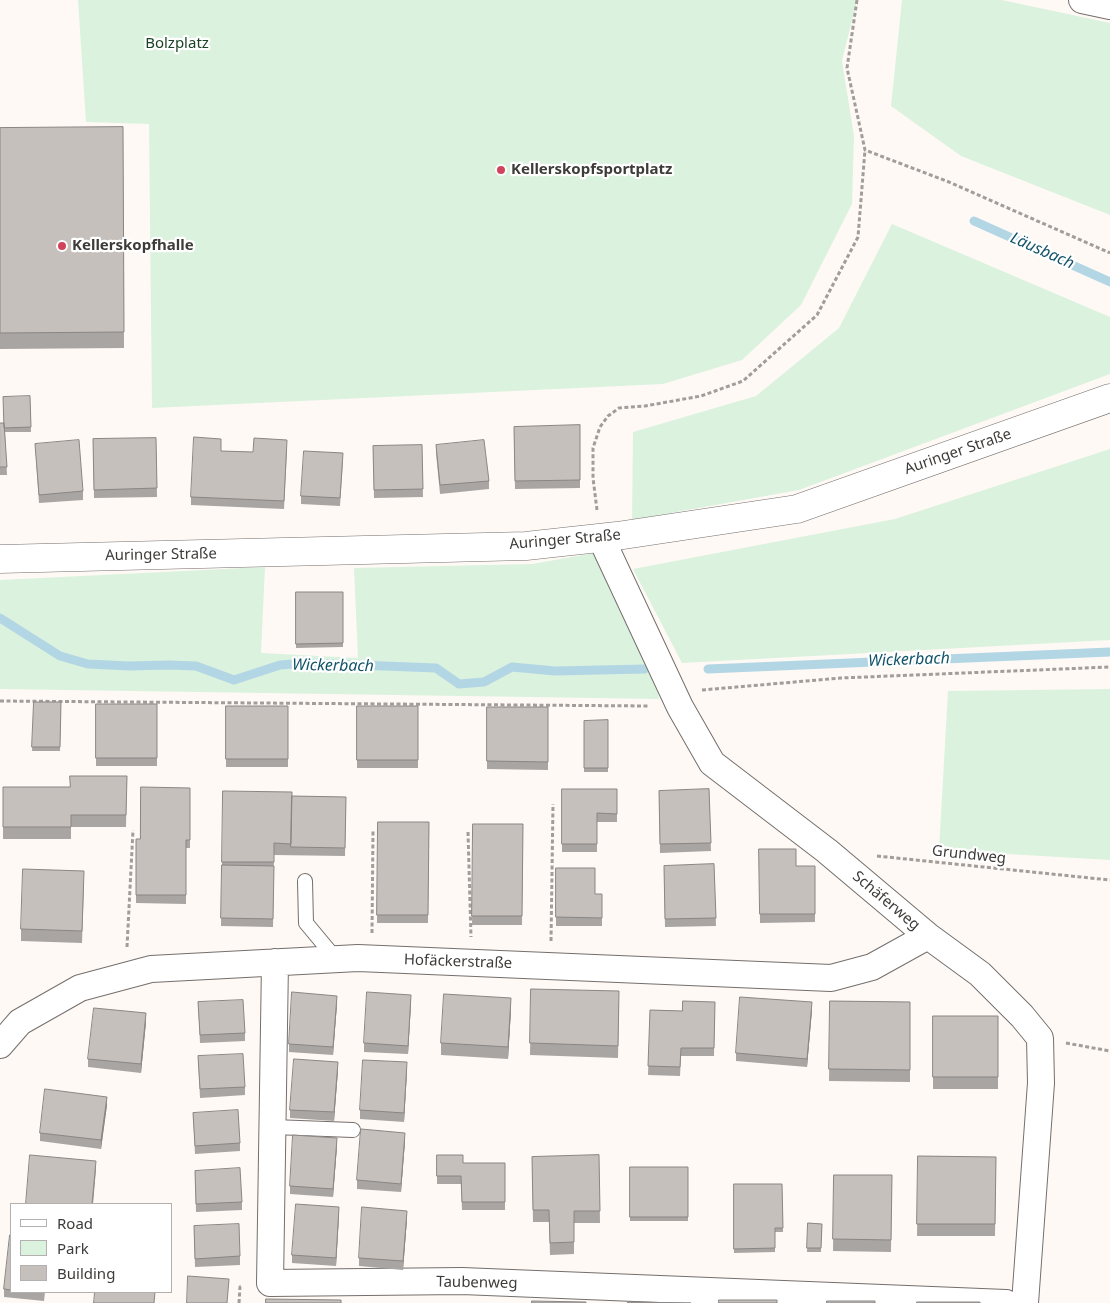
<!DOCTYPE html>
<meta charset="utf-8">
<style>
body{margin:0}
#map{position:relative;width:1110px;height:1303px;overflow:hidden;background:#fef9f5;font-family:"Noto Sans",sans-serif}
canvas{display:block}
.legend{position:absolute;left:10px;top:1203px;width:162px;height:90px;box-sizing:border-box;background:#fff;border:1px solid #b2b1b0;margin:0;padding:6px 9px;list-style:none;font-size:15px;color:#3e3c3a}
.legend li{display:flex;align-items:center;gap:10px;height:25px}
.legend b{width:25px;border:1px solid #b2b1b0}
</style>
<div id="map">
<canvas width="1110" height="1303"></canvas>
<ul class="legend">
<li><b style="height:6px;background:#fff"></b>Road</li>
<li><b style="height:14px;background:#dbf2df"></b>Park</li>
<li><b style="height:14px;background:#c5c0bc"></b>Building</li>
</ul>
</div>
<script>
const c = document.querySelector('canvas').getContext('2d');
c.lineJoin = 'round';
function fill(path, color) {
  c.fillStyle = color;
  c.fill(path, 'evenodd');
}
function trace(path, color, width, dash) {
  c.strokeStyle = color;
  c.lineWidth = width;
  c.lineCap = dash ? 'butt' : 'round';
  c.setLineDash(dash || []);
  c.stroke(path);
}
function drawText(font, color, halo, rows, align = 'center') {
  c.font = font + ' "Noto Sans",sans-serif';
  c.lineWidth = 4.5;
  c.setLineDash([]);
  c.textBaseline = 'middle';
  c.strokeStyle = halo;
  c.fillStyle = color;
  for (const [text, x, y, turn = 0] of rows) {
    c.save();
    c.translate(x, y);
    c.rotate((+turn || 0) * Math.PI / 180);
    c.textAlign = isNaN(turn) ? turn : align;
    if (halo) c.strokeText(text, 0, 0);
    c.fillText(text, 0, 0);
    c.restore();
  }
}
fill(new Path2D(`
 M78,0h779l-15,61 12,75 -2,68 -51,101 -59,55 -79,24 -511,24 -3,-284 -63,-2z
 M902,0h100l108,23v192l-149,-59 -70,-50z
 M892,224l218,93v57l-311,116 -167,30 1,-88 123,-36 83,-68z
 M1110,449v191l-428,23 -49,-94 262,-50z
 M600,552l54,112 5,35 -659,-10v-109l265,-13 -4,86 97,5 -4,-90 178,-4z
 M1110,689v171l-171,-10 9,-159z`), '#dbf2df');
trace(new Path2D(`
 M974,221l136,61
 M0,618l60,38 28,8 41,2 40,-1 27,1 38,14 46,-15 26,-2 130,5 23,16 25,-2 28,-15 43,4 90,-2
 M708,669l402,-17`), '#b3d6e4', 9);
const lane = new Path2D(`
 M305,881l1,42 30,36
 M273,1127l80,3`);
const street = new Path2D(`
 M1082,0l28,6
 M601,538l79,169 32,56 115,88 101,85 52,38 42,42 18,22 1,45 -16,220
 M275,962l-5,321 192,-2 544,22
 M0,1045l20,-23 60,-34 71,-19 207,-11 473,20 41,-11 56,-31`);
const secondary = new Path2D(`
 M0,559l526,-13 91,-10 180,-27 313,-111`);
trace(lane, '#746f6c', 16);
trace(street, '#746f6c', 28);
trace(secondary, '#746f6c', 29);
trace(new Path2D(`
 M857,0l-10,68 18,82 84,32 161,71
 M597,510l-4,-32v-30l7,-21 8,-11 11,-8 26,-2 56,-10 42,-15 74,-66 41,-78 7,-87
 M702,690l139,-12 269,-11
 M0,701l650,5
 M468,832l3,105
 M877,856l233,24
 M372,933l1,-102
 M551,941l2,-137
 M127,947l6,-117
 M1066,1043l44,8
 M239,1303l1,-16h3`), '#a19d9a', 3, [4, 2.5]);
trace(lane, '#fff', 14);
trace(street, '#fff', 26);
trace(secondary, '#fff', 28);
fill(new Path2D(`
 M123,127l1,221 -124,1v-221z
 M30,396l1,36h-26l2,43h-7v-52h4z
 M580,425v63l-65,1 -1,-62z
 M156,438l1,59 -63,1 -1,-59z
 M35,444l48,47v9l-44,3z
 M422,445l1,52 -49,1 -1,-52z
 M436,445l53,36v8l-49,5 -4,-41z
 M287,449l-3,60 -93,-4v-8l30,-46 32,1z
 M343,461l-3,45 -39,-2v-8z
 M296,592h47v55l-47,1z
 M34,702h27l-1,49h-28z
 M96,704h61v62h-61z
 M226,706h62v61h-62z
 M357,706h61v62h-61z
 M487,707h61v63l-61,-1z
 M608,720v52h-24v-51z
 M127,776l-1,51h-55v12h-68v-52h67z
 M190,788v60h-4v56l-50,-1v-64h4z
 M562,789h55v33h-20v30h-35z
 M709,789l2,62 -51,2 -1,-62z
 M292,796l54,1 -1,59 -71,-1 -1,72 -52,-1 1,-64z
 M378,822h51l-1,101h-51z
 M473,824h50l-1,101h-50z
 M759,849l37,17h19v56l-55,1z
 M714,864l2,62 -51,1 -1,-61z
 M556,868l39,26h7v32h-46z
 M84,883l-2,60 -61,-2v-12z
 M531,989l88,14 -1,55 -88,-3z
 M830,1001l80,1v80l-81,-1z
 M198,1002l47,31v8l-45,2z
 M715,1002l-1,54h-33l-1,20 -32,-1 2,-65 32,1z
 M411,1003l-3,51 -44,-2v-9z
 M337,1004l-4,51 -44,-3v-8z
 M511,1010l-3,49 -67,-4v-12z
 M812,1010l-5,57 -71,-6v-8z
 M933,1016h65v73h-65z
 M146,1022l-5,51 -53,-6v-8z
 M198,1056l47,31v8l-45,3z
 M338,1070l-4,51 -44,-3v-8z
 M407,1071l-3,51 -44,-3v-9z
 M107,1105l-6,44 -61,-8v-8z
 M193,1113l47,30v8l-45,3z
 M405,1141l-4,51 -44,-3v-9z
 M337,1146l-4,51 -43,-3v-8z
 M437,1155l26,8h42v47h-43l-1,-26h-24z
 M599,1155l1,68h-26v31l-24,1 -1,-33h-16l-1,-65z
 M918,1156l78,1 -1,79h-78z
 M630,1167h58v54h-58z
 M195,1171l47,31v8l-46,2z
 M834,1175h58l-1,77 -58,-1z
 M734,1184h48l1,48h-8v20l-41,1z
 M339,1215l-3,51 -44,-3v-8z
 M407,1219l-4,51 -44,-4v-8z
 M808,1223l14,1 -1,28h-14z
 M194,1226l46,30v9l-45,2z
 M11,1235v57h34l-1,9 -40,-4v-8z`), '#a9a5a2');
fill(new Path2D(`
 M411,995v8l-3,51v-8z
 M337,996v8l-4,51v-8z
 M511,998v12l-3,49v-12z
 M812,1002v8l-5,57v-8z
 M146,1013v9l-5,51v-9z
 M338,1062v8l-4,51v-9z
 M407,1062v9l-3,51v-9z
 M107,1097v8l-6,44v-9z
 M405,1133v8l-4,51v-8z
 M337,1138v8l-4,51v-8z
 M96,1161v8l-3,35h-1z
 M339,1207v8l-3,51v-8z
 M407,1211v8l-4,51v-9z`), '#8a8684');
const building = new Path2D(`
 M123,127l1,205 -124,1v-205z
 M30,396l1,31 -27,1 -1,-31z
 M0,423h4l3,44h-7z
 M580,425v55l-65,1 -1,-54z
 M194,437l27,2v12l32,1 1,-14 33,2 -3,61 -93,-4z
 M156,438l1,50 -63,2 -1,-51z
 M79,440l4,51 -44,4 -4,-51z
 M484,440l5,41 -49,4 -4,-40z
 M422,445l1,44 -49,1 -1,-44z
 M304,451l39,2 -3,45 -39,-2z
 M296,592h47v51l-47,1z
 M34,702h27l-1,45h-28z
 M96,704h61v54h-61z
 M226,706h62v53h-62z
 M357,706h61v54h-61z
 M487,707h61v55l-61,-1z
 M608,720v48h-24v-47z
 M70,776h57l-1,39h-55v12h-68v-40h67z
 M141,787l49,1v52h-4v55h-50v-56h4z
 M562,789h55v25l-20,-1v31h-35z
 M709,789l2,54 -51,1 -1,-53z
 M223,791l69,1 -1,52 -17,-1v19h-52z
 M292,796l54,1 -1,51 -54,-1z
 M378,822h51l-1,93h-51z
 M473,824h50l-1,92h-50z
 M759,849h37v17h19v48h-55z
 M714,864l2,54 -51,1 -1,-53z
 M222,865l52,1 -1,53 -52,-1z
 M556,868h39v26h7v24l-46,-1z
 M23,869l61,2 -2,60 -61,-2z
 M531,989l88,2 -1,55 -88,-3z
 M292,992l45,4 -4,51 -44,-3z
 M367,992l44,3 -3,51 -44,-3z
 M444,994l67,4 -3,49 -67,-4z
 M740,997l72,5 -5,57 -71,-6z
 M243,1000l2,33 -45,2 -2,-33z
 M683,1001l32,1 -1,46h-33l-1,19 -32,-1 2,-56 32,1z
 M830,1001l80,1v68l-81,-1z
 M94,1008l52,5 -5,51 -53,-5z
 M933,1016h65v61h-65z
 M243,1054l2,33 -45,2 -2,-33z
 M294,1059l44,3 -4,50 -44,-2z
 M363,1060l44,2 -3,51 -44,-3z
 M45,1089l62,8 -6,43 -61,-7z
 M238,1110l2,33 -45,3 -2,-33z
 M361,1129l44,4 -4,51 -44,-4z
 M293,1135l44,3 -4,51 -43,-3z
 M30,1155l66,6 -4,43h-66z
 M437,1155h26v8h42v39h-43l-1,-26h-24z
 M599,1155l1,56h-26v31l-24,1 -1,-33h-16l-1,-53z
 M918,1156l78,1 -1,67h-78z
 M630,1167h58v50h-58z
 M240,1168l2,34 -46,2 -1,-33z
 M834,1175h58l-1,65 -58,-1z
 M734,1184h48l1,44h-8v20l-41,1z
 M296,1204l43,3 -3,51 -44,-3z
 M362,1207l45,4 -4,50 -44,-3z
 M808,1223l14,1 -1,24h-14z
 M239,1224l1,32 -45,3 -1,-33z
 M10,1235h1v55l-7,-1z
 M188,1276l41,3 -2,24h-40z
 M95,1292h60l-1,11h-60z
 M266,1299l75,1v3h-75z
 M719,1300h58v3h-58z
 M532,1301l54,1v1h-54z
 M827,1301h48v2h-48z
 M628,1302l63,1h-63z
 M917,1302h63v1h-63z`);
fill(building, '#c5c0bc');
trace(building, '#8a8684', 1);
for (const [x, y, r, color] of [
 [501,170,5,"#d2425d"],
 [62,246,5,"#d2425d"]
]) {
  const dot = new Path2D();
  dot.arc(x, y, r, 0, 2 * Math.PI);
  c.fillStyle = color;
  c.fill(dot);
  trace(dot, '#fff', 2);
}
drawText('15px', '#194425', '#fff', [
 ["Bolzplatz",177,44]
]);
drawText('bold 15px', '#3e3c3a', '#fff', [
 ["Kellerskopfsportplatz",511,170],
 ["Kellerskopfhalle",72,246]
], 'left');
drawText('15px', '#3e3c3a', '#fff', [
 ["Auringer Straße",958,452,-19],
 ["Auringer Straße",565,540,-5],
 ["Auringer Straße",161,555,-1],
 ["Grundweg",969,855,6],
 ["Schäferweg",886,901,40],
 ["Hofäckerstraße",458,962,2],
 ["Taubenweg",477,1283,1]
]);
drawText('italic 16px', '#115369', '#fff', [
 ["Läusbach",1042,251,24],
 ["Wickerbach",909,660,-2],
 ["Wickerbach",333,666,1]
]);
</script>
